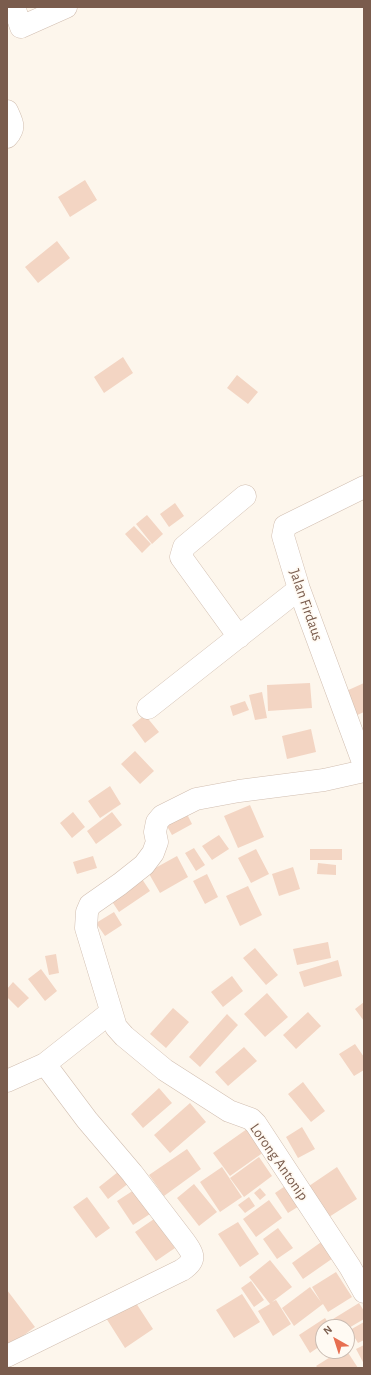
<!DOCTYPE html>
<style>
body{margin:0}
#map{position:relative;width:371px;height:1375px;overflow:hidden;background:#fdf6ec;font-family:"Alegreya Sans",sans-serif}
canvas{display:block}
.frame{position:absolute;inset:0;border:8px solid #7a5c4d;pointer-events:none}
.north{position:absolute;left:315px;top:1319px;width:40px;height:40px;box-sizing:border-box;background:#fffaf3;border:1px solid #cabbb1;border-radius:50%;rotate:321deg;font-size:11px;font-weight:700;line-height:16px;text-align:center;color:#7a5c4d}
.north::after{content:'';display:block;margin:auto;width:14px;height:18px;background:#e76f51;clip-path:polygon(50% 0,100% 100%,50% 72%,0 100%)}
</style>
<div id="map">
<canvas width="371" height="1375"></canvas>
<div class="frame"></div>
<div class="north">N</div>
</div>
<script>
const c = document.querySelector('canvas').getContext('2d');
c.lineJoin = 'round';
function fill(path, color) {
  c.fillStyle = color;
  c.fill(path, 'evenodd');
}
function trace(path, color, width, dash) {
  c.strokeStyle = color;
  c.lineWidth = width;
  c.lineCap = dash ? 'butt' : 'round';
  c.setLineDash(dash || []);
  c.stroke(path);
}
function drawText(font, color, halo, rows, align = 'center') {
  c.font = font + ' "Alegreya Sans",sans-serif';
  c.lineWidth = 3.5;
  c.setLineDash([]);
  c.textBaseline = 'middle';
  c.strokeStyle = halo;
  c.fillStyle = color;
  for (const [text, x, y, turn = 0] of rows) {
    c.save();
    c.translate(x, y);
    c.rotate((+turn || 0) * Math.PI / 180);
    c.textAlign = isNaN(turn) ? turn : align;
    if (halo) c.strokeText(text, 0, 0);
    c.fillText(text, 0, 0);
    c.restore();
  }
}
fill(new Path2D(`
 M85,180l12,20 -27,17 -12,-20z
 M57,241l13,17 -32,25 -13,-16z
 M123,357l10,16 -29,20 -10,-16z
 M237,375l21,17 -10,12 -21,-16z
 M175,503l9,13 -15,11 -9,-13z
 M147,515l16,19 -11,10 -16,-20z
 M134,526l17,18 -9,9 -17,-19z
 M310,683l2,25 -44,3 -1,-26z
 M364,683v29l-9,4 -11,-24z
 M262,692l5,26 -12,2 -6,-25z
 M245,701l4,9 -16,6 -3,-10z
 M145,715l14,17 -14,11 -13,-18z
 M311,729l5,23 -29,7 -5,-23z
 M135,751l19,20 -14,13 -19,-20z
 M110,786l11,18 -21,14 -12,-17z
 M250,805l14,32 -26,11 -14,-32z
 M184,808l8,16 -20,11 -9,-16z
 M73,812l12,15 -13,11 -12,-15z
 M112,812l10,13 -26,19 -9,-13z
 M219,835l10,14 -17,11 -10,-14z
 M194,848l11,17 -9,6 -11,-18z
 M256,849l13,25 -18,9 -13,-25z
 M310,849h32v11h-32z
 M93,856l4,12 -20,6 -4,-12z
 M177,856l11,21 -28,16 -12,-21z
 M318,863l18,2v10l-19,-1z
 M293,867l7,22 -21,7 -7,-22z
 M207,874l11,23 -13,7 -12,-23z
 M140,876l10,15 -31,21 -10,-15z
 M248,886l14,29 -22,11 -14,-30z
 M114,912l8,13 -17,11 -9,-13z
 M328,942l3,16 -34,7 -4,-16z
 M255,948l23,27 -12,10 -23,-27z
 M56,954l3,19 -10,2 -4,-19z
 M338,960l4,16 -38,11 -5,-15z
 M41,969l16,22 -12,10 -17,-22z
 M232,976l11,15 -20,16 -12,-15z
 M13,982l16,16 -11,10 -11,-11v-8z
 M267,993l21,24 -23,20 -21,-23z
 M364,1002v19l-9,-12z
 M173,1008l16,14 -23,26 -16,-14z
 M308,1012l13,14 -25,23 -13,-14z
 M227,1014l11,11 -38,42 -11,-10z
 M355,1044l9,13v13l-10,6 -15,-22z
 M244,1047l13,14 -29,25 -13,-14z
 M303,1082l22,29 -14,11 -23,-28z
 M159,1088l13,15 -29,25 -12,-14z
 M190,1103l16,19 -36,31 -16,-18z
 M254,1124l17,23 -41,29 -17,-23z
 M302,1127l13,22 -17,9 -12,-21z
 M187,1149l14,20 -37,27 -15,-21z
 M259,1157l13,19 -28,21 -14,-19z
 M222,1167l20,30 -22,15 -20,-30z
 M337,1167l20,32 -28,18 -20,-31z
 M123,1168l10,12 -25,19 -9,-12z
 M291,1182l13,21 -16,10 -13,-20z
 M194,1184l23,28 -18,14 -22,-28z
 M260,1188l6,7 -6,5 -6,-7z
 M134,1190l16,24 -17,11 -16,-24z
 M87,1197l23,31 -14,10 -23,-31z
 M249,1197l6,9 -10,7 -7,-8z
 M269,1200l13,18 -26,19 -13,-18z
 M154,1219l21,29 -19,13 -21,-29z
 M238,1222l21,32 -19,13 -22,-33z
 M278,1228l15,20 -16,11 -14,-20z
 M324,1240l12,16 -33,23 -11,-16z
 M270,1260l22,27 -20,15 4,-2 15,24 -18,12 -15,-25 12,-7 -21,-27z
 M336,1272l16,25 -24,15 -5,-8 -29,22 -12,-18 28,-21 11,15 -9,-15z
 M251,1281l13,19 -10,7 -13,-19z
 M7,1290l28,37 -26,19 -2,-3z
 M242,1294l18,28 -26,16 -18,-28z
 M134,1300l19,29 -28,19 -19,-30z
 M359,1303l5,8v8l-17,10v-2h-9l-5,-8z
 M325,1318l6,9h-8v17l-13,9 -11,-18z
 M364,1322v18l-6,3 -8,-13z
 M364,1345v19l-8,-15z
 M340,1351h7l11,17h-40l-2,-2z`), '#f3d5c3');
const minor = new Path2D(`
 M14,7l7,20 45,-20
 M7,111c5,11 9,16 0,26
 M364,487l-79,39 -2,10 16,53 65,176
 M239,637l-58,-80 3,-10 61,-51
 M148,708l151,-119
 M364,771l-40,9 -85,11 -43,8 -34,17 -5,6 -2,10 2,10 -4,11 -9,12 -24,19 -30,21 -3,7 -1,16 30,99 8,9 41,34 64,41 22,8 5,5 94,143 14,25
 M7,1081l38,-17 66,-52
 M7,1356l175,-86c15,-10 12,-15 2,-29l-52,-68 -45,-53 -42,-56`);
trace(minor, '#d1beb0', 23);
trace(minor, '#fff', 22);
drawText('15px', '#7a5c4d', '#fffaf3', [
 ["Jalan Firdaus",306,605,71],
 ["Lorong Antonip",279,1162,55]
]);
</script>
